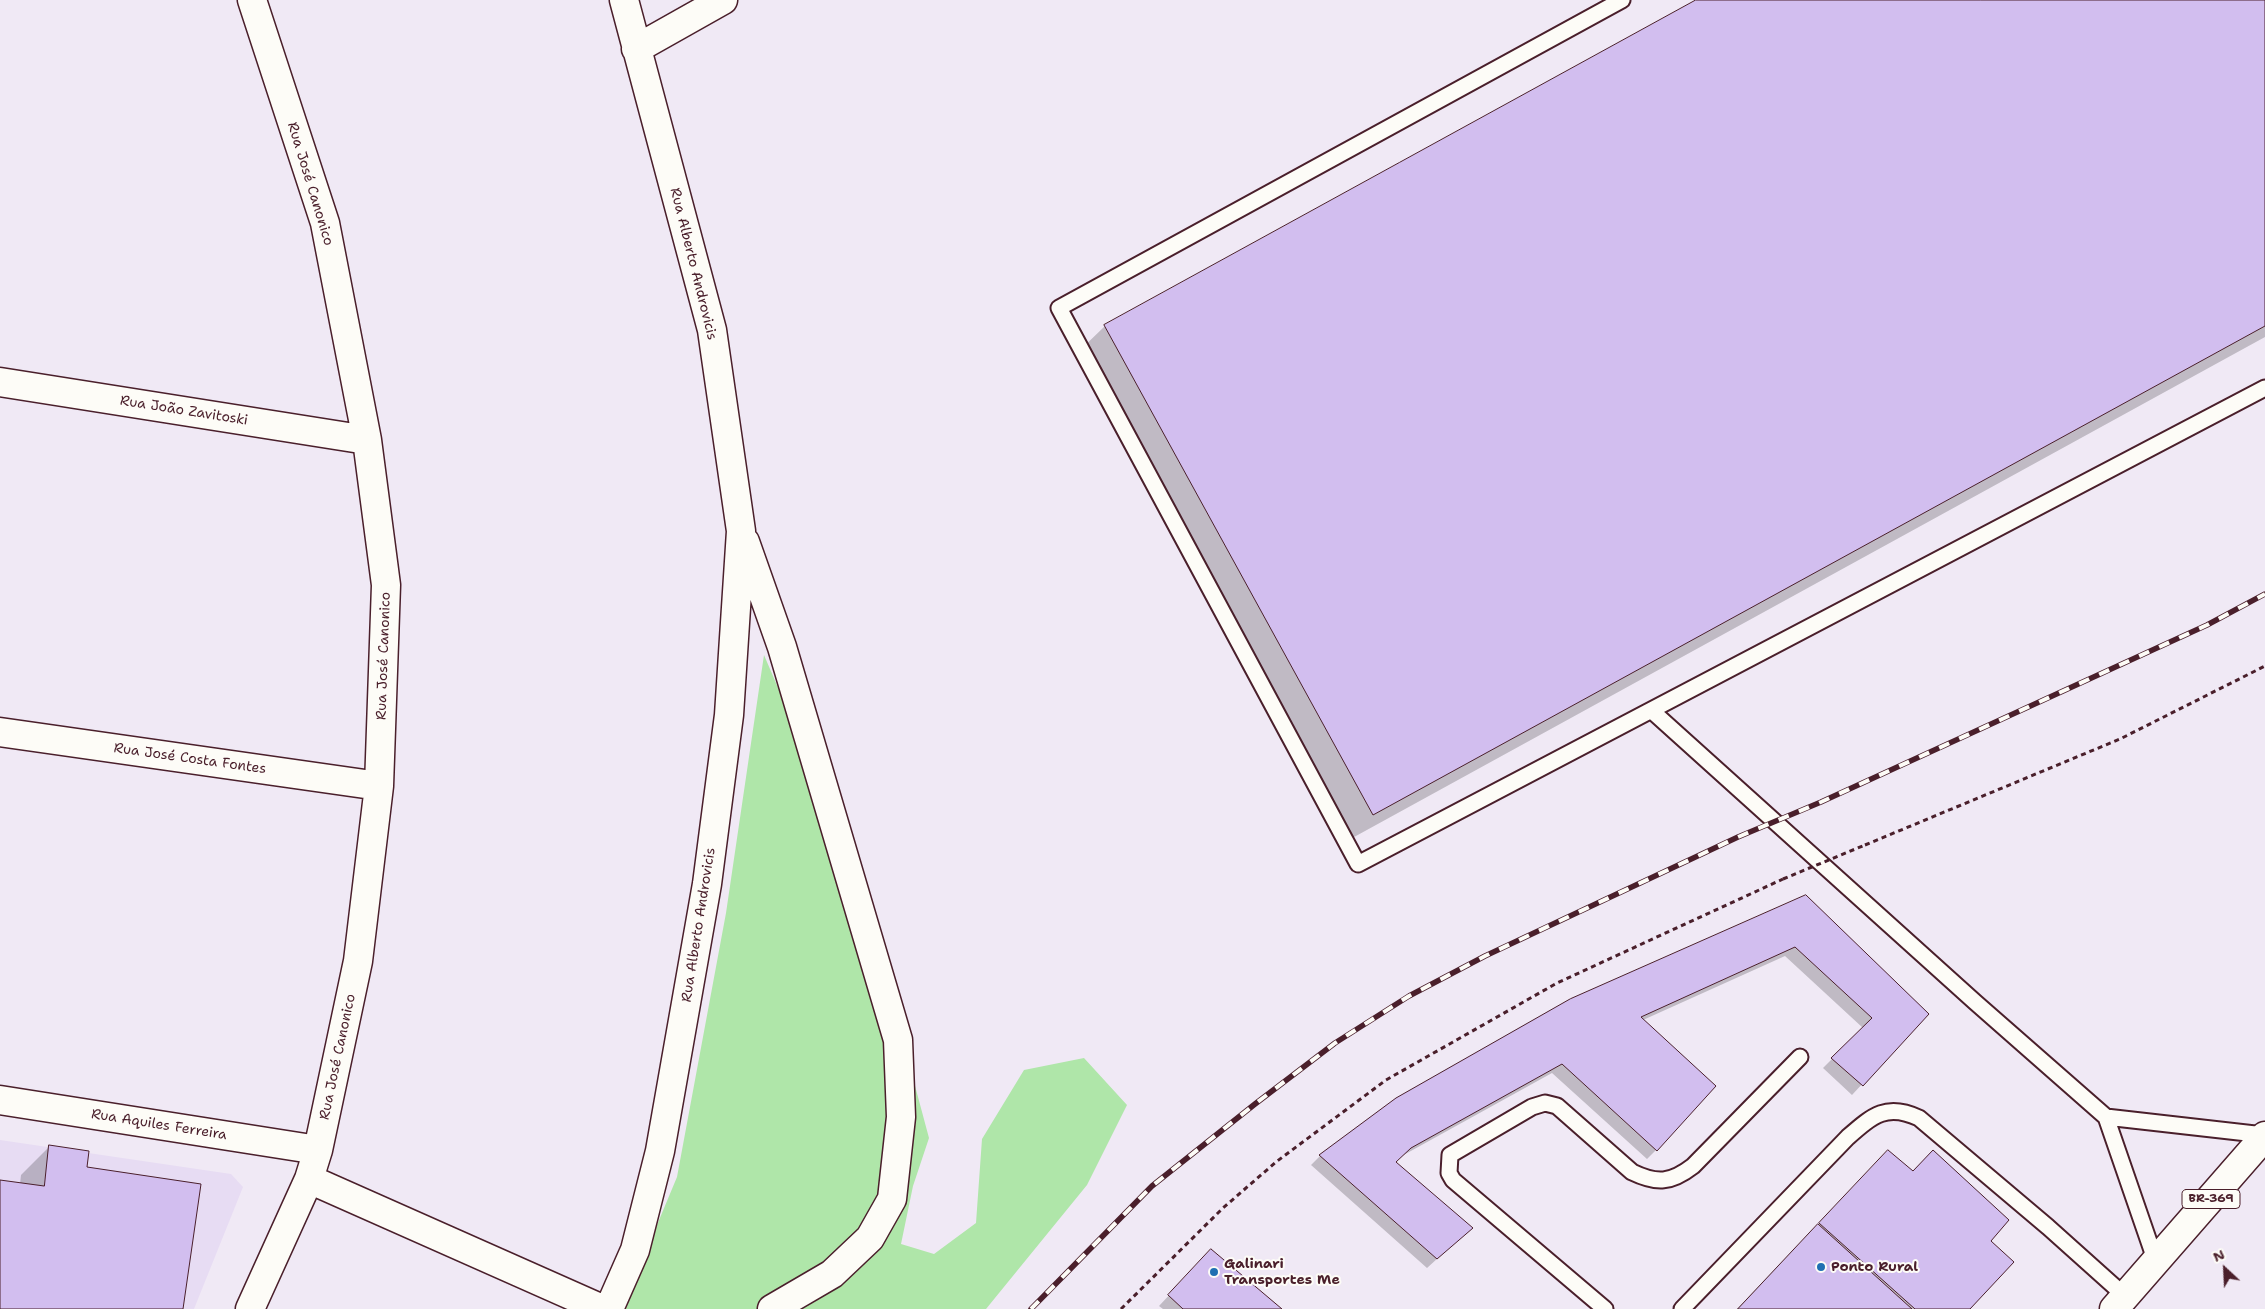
<!DOCTYPE html>
<meta charset="utf-8">
<style>
body{margin:0}
#map{position:relative;width:2265px;height:1309px;overflow:hidden;background:#f0e9f5;font-family:"Shantell Sans",sans-serif}
canvas{display:block}
.north{position:absolute;left:2200px;top:1244px;width:50px;height:50px;-webkit-text-stroke:4px #fdfcf7;paint-order:stroke;rotate:335deg;font-size:14px;font-weight:700;line-height:20px;text-align:center;color:#4a1f2b}
.north::after{content:'';display:block;margin:auto;width:18px;height:22px;background:#4a1f2b;clip-path:polygon(50% 0,100% 100%,50% 72%,0 100%)}
</style>
<div id="map">
<canvas width="2265" height="1309"></canvas>
<div class="north">N</div>
</div>
<script>
const c = document.querySelector('canvas').getContext('2d');
c.lineJoin = 'round';
function fill(path, color) {
  c.fillStyle = color;
  c.fill(path, 'evenodd');
}
function trace(path, color, width, dash) {
  c.strokeStyle = color;
  c.lineWidth = width;
  c.lineCap = dash ? 'butt' : 'round';
  c.setLineDash(dash || []);
  c.stroke(path);
}
function drawText(font, color, halo, rows, align = 'center') {
  c.font = font + ' "Shantell Sans",sans-serif';
  c.lineWidth = 4;
  c.setLineDash([]);
  c.textBaseline = 'middle';
  c.strokeStyle = halo;
  c.fillStyle = color;
  for (const [text, x, y, turn = 0] of rows) {
    c.save();
    c.translate(x, y);
    c.rotate((+turn || 0) * Math.PI / 180);
    c.textAlign = isNaN(turn) ? turn : align;
    if (halo) c.strokeText(text, 0, 0);
    c.fillText(text, 0, 0);
    c.restore();
  }
}
fill(new Path2D(`
 M0,1140l231,34 12,13 -49,122h-194z`), '#e7dcf3');
fill(new Path2D(`
 M764,655l95,222 70,261 -16,48 -12,58 33,10 42,-31 6,-84 42,-69 60,-12 43,47 -40,80 -101,124h-364l55,-132 49,-264z`), '#afe6a9');
fill(new Path2D(`
 M1698,0h567v337l-920,505 -269,-488 29,-28z
 M1805,896l122,118 -75,81 -29,-27 40,-40 -78,-72 -142,64 13,130 -9,9 -95,-86 -152,84 -6,5 77,66 -44,40 -116,-103 9,-9 77,-57z
 M50,1146l36,22 95,141h-181v-128l20,3 1,-9z
 M1888,1151l24,21 21,-21 57,90 -22,68h-231z
 M1202,1260l78,49h-117l-4,-3z`), '#0003');
const building = new Path2D(`
 M1696,0h569v326l-892,489 -269,-490z
 M1806,895l123,119 -66,72 -32,-28 41,-40 -77,-71 -154,70 75,69 -59,65 -95,-87 -151,84 -15,14 77,66 -36,31 -118,-104 77,-57 174,-99z
 M49,1145l40,6 -2,16 114,17 -18,125h-183v-129l44,6z
 M1888,1150l25,21 20,-21 76,70 -18,21 23,21 -44,47h-55l-96,-86z
 M1818,1224l94,85h-174z
 M1211,1249l71,60h-99l-15,-14z`);
fill(building, '#d2beef');
trace(building, '#4a1f2b', 1);
const lane = new Path2D(`
 M1622,0l-563,308 299,556 907,-476
 M1652,711l323,291 131,115 50,145
 M2106,1117l159,18
 M1605,1309l-152,-129 -4,-7 1,-18 82,-48 13,-4 12,3 75,66c25,12 39,11 61,-6l107,-109
 M1682,1309l166,-172c25,-22 39,-34 71,-19l129,109 77,69`);
const street = new Path2D(`
 M636,49l87,-49
 M0,382l367,58
 M745,542l37,105 116,393 3,77 -9,82 -22,39 -38,36 -60,35
 M0,732l379,54
 M0,1100l318,50
 M309,1179l293,130
 M250,1309l59,-130 9,-29 40,-189 21,-175 7,-201 -19,-145 -42,-217 -73,-223
 M609,1309l26,-59 25,-99 47,-267 22,-169 12,-184 -29,-201 -88,-330`);
const primary = new Path2D(`
 M2114,1309l151,-173`);
trace(lane, '#4a1f2b', 19);
trace(street, '#4a1f2b', 31);
trace(primary, '#4a1f2b', 31);
trace(new Path2D(`
 M1865,845l255,-106 145,-73
 M1121,1309l102,-101 53,-46 110,-82 171,-97 226,-104`), '#4a1f2b', 3, [5, 4]);
trace(lane, '#fdfcf7', 15);
trace(street, '#fdfcf7', 28);
trace(primary, '#fdfcf7', 28);
const rail = new Path2D(`
 M1031,1309l121,-123 103,-82 80,-61 74,-47 76,-40 253,-119 83,-35 386,-177 58,-31`);
trace(rail, '#4a1f2b', 5.5);
trace(rail, '#fdfcf7', 4, [11]);
trace(new Path2D(`
 M1783,879l82,-34`), '#4a1f2b', 3, [5, 4]);
for (const [x, y, r, color] of [
 [1821,1267,5,"#1f6fb2"],
 [1214,1272,5,"#1f6fb2"]
]) {
  const dot = new Path2D();
  dot.arc(x, y, r, 0, 2 * Math.PI);
  c.fillStyle = color;
  c.fill(dot);
  trace(dot, '#fdfcf7', 2);
}
for (const [x, y, w] of [
 [2211,1199,58]
]) {
  const box = new Path2D();
  box.roundRect(x - w / 2, y - 9.5, w, 19, 4);
  c.fillStyle = '#fdfcf7';
  c.fill(box);
  trace(box, '#4a1f2b', 1);
}
drawText('bold 12px', '#4a1f2b', null, [
 ["BR-369",2211,1199]
]);
drawText('14px', '#4a1f2b', '#fdfcf7', [
 ["Rua José Canonico",310,184,73],
 ["Rua Alberto Androvicis",693,264,76],
 ["Rua João Zavitoski",184,411,9],
 ["Rua José Canonico",384,656,-88],
 ["Rua José Costa Fontes",190,759,8],
 ["Rua Alberto Androvicis",699,925,-81],
 ["Rua José Canonico",338,1057,-78],
 ["Rua Aquiles Ferreira",159,1125,9]
]);
drawText('bold 14px', '#4a1f2b', '#fdfcf7', [
 ["Galinari",1224,1264],
 ["Transportes Me",1224,1280],
 ["Ponto Rural",1831,1267]
], 'left');
</script>
